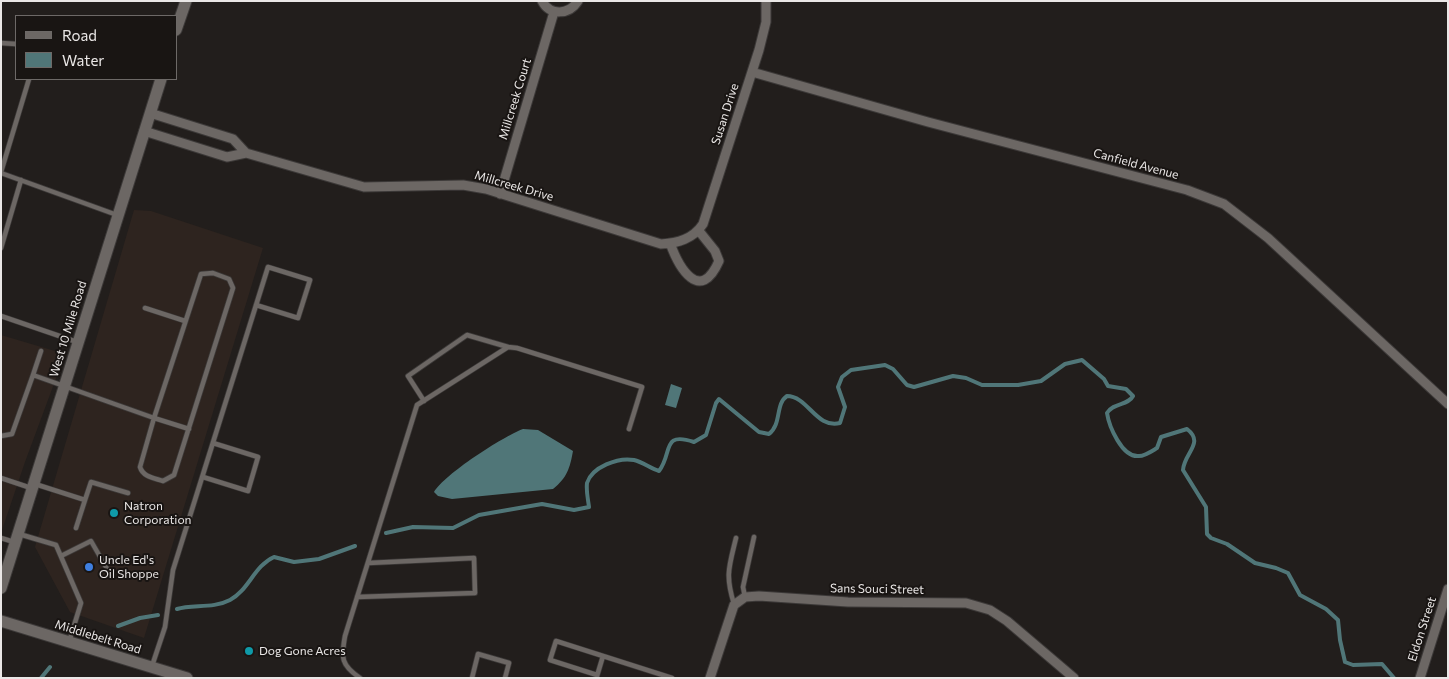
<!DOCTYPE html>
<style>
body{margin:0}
#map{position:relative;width:1449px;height:679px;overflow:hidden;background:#221e1c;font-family:Commissioner,sans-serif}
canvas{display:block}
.frame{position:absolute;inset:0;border:2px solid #eae7e6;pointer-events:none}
.legend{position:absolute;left:15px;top:15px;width:162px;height:65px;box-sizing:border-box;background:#191513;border:1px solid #6d6967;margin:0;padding:6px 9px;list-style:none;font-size:15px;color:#eae7e6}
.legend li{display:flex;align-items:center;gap:10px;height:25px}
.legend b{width:25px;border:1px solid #6d6967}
</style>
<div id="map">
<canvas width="1449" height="679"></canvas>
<div class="frame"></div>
<ul class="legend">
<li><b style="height:6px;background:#6c6764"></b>Road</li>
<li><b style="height:14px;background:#507678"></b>Water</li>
</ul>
</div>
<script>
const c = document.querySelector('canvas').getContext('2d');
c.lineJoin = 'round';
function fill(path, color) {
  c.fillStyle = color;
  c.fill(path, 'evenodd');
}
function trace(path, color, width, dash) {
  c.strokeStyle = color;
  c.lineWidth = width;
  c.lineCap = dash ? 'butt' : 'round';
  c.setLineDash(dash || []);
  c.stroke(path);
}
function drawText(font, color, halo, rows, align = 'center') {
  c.font = font + ' Commissioner,sans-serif';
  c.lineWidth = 4;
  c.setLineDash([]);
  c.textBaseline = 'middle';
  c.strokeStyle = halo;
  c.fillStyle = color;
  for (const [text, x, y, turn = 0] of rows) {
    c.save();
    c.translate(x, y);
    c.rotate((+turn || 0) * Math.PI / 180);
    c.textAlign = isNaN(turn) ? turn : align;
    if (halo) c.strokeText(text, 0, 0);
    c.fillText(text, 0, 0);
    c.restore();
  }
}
fill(new Path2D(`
 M134,210l17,1 112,37 -119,390 -74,-26 -35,-65z
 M1,335l64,19 -40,108 -24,71z`), '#2e241f');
fill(new Path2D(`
 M671,384l11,4 -6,20 -11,-3z
 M523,429l15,1 35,21c-3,17 -6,27 -20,38l-101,10 -14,-3 -4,-4c11,-18 68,-55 89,-63z`), '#507678');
trace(new Path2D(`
 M386,533l27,-6 40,1 26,-13 63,-11 32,6 15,-3c-1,-8 -3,-16 -2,-24 5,-16 31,-26 47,-23 9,2 17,9 25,11 14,-18 2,-40 35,-29l12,-7 10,-32 3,-4 40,33 10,2c13,-10 6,-30 18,-38 21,0 29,33 53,27l5,-16 -7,-20 4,-10 9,-7 34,-5 8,4 14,16 7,2 39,-11 13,2 16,7h36l23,-4 24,-17 17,-4 22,19 4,7 18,3 7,7c-5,10 -19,6 -26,17 2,13 15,45 32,43 6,0 13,-5 18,-8l4,-11 26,-8c18,14 -3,24 -4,41l23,37 1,27 4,4 16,6 28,19 21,5 12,5 12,22 26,14 12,11 2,20 5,22 8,3 29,-1 12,14
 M177,609c15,-5 36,0 53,-9 19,-10 24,-34 44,-43l20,5 25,-3 36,-13
 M118,626l22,-8 18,-3
 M41,678l9,-11`), '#507678', 4);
const service = new Path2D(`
 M1,43l15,1
 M1,172l28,-93
 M1,173l116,42
 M1,248l20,-68
 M145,308l40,13
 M1,316l76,26
 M33,375l8,-24
 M424,401l-16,-25 59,-41 41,12
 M1,436l11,-2 21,-59 121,43 -14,49c3,10 14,11 23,14l11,-6 59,-187 -4,-9 -16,-6 -12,1 -47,144 35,11
 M203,477l45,14 10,-34 -45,-14
 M1,478l30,10
 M35,484l50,16 6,-18 37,11
 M76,528l9,-28
 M19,534l37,11 25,58 -12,39
 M1,538l13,4
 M61,556l30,-15 19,33
 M357,597l118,-4 -1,-35 -106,5
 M745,597l-2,-10 11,-50
 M734,604c-9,-29 -5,-37 2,-66
 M152,666l13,-39 8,-57 95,-303 42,13 -12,38 -42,-13
 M597,675l-47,-15 6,-19 47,15
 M597,676l6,-20 69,22
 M360,678c-19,-13 -19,-20 -15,-42l72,-231 91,-58 9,1 125,39 -13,42
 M472,678l6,-24 31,9 -4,15`);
const minor = new Path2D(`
 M542,1c8,15 27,14 36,0
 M752,72l176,50 259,68 37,14 44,34 180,166
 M150,113l83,26 13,14
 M144,131l83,26 19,-4 118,34 99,-2 23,4 175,55c17,-1 32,-5 42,-20l56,-174 7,-28v-21
 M500,194l54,-182
 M670,243c9,25 30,61 49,18l-4,-10 -16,-20
 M710,678l24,-73 11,-8 14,-1 89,6 118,1 24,7 17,11 67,57
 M1420,678l28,-89`);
const tertiary = new Path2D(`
 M176,30l10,-29
 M1,588l160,-509
 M1,621l186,57`);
trace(service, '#3c3938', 6);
trace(minor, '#3c3938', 11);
trace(tertiary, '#3c3938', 13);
trace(service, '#6c6764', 4.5);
trace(minor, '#6c6764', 9);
trace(tertiary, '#6c6764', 11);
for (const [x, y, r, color] of [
 [114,513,5,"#0f9aa8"],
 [89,567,5,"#3f7fe0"],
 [249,651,5,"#0f9aa8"]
]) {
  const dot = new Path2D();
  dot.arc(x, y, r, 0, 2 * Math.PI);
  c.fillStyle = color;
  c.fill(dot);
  trace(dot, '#191513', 2);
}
drawText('12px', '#eae7e6', '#191513', [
 ["Millcreek Court",515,99,-73],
 ["Susan Drive",725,114,-72],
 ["Canfield Avenue",1136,164,15],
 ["Millcreek Drive",514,186,16],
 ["West 10 Mile Road",68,329,-73],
 ["Sans Souci Street",877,589,1],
 ["Eldon Street",1422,629,-72],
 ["Middlebelt Road",98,637,17]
]);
drawText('12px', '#eae7e6', '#191513', [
 ["Natron",124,506],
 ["Corporation",124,520],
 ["Uncle Ed's",99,560],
 ["Oil Shoppe",99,574],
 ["Dog Gone Acres",259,651]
], 'left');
</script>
